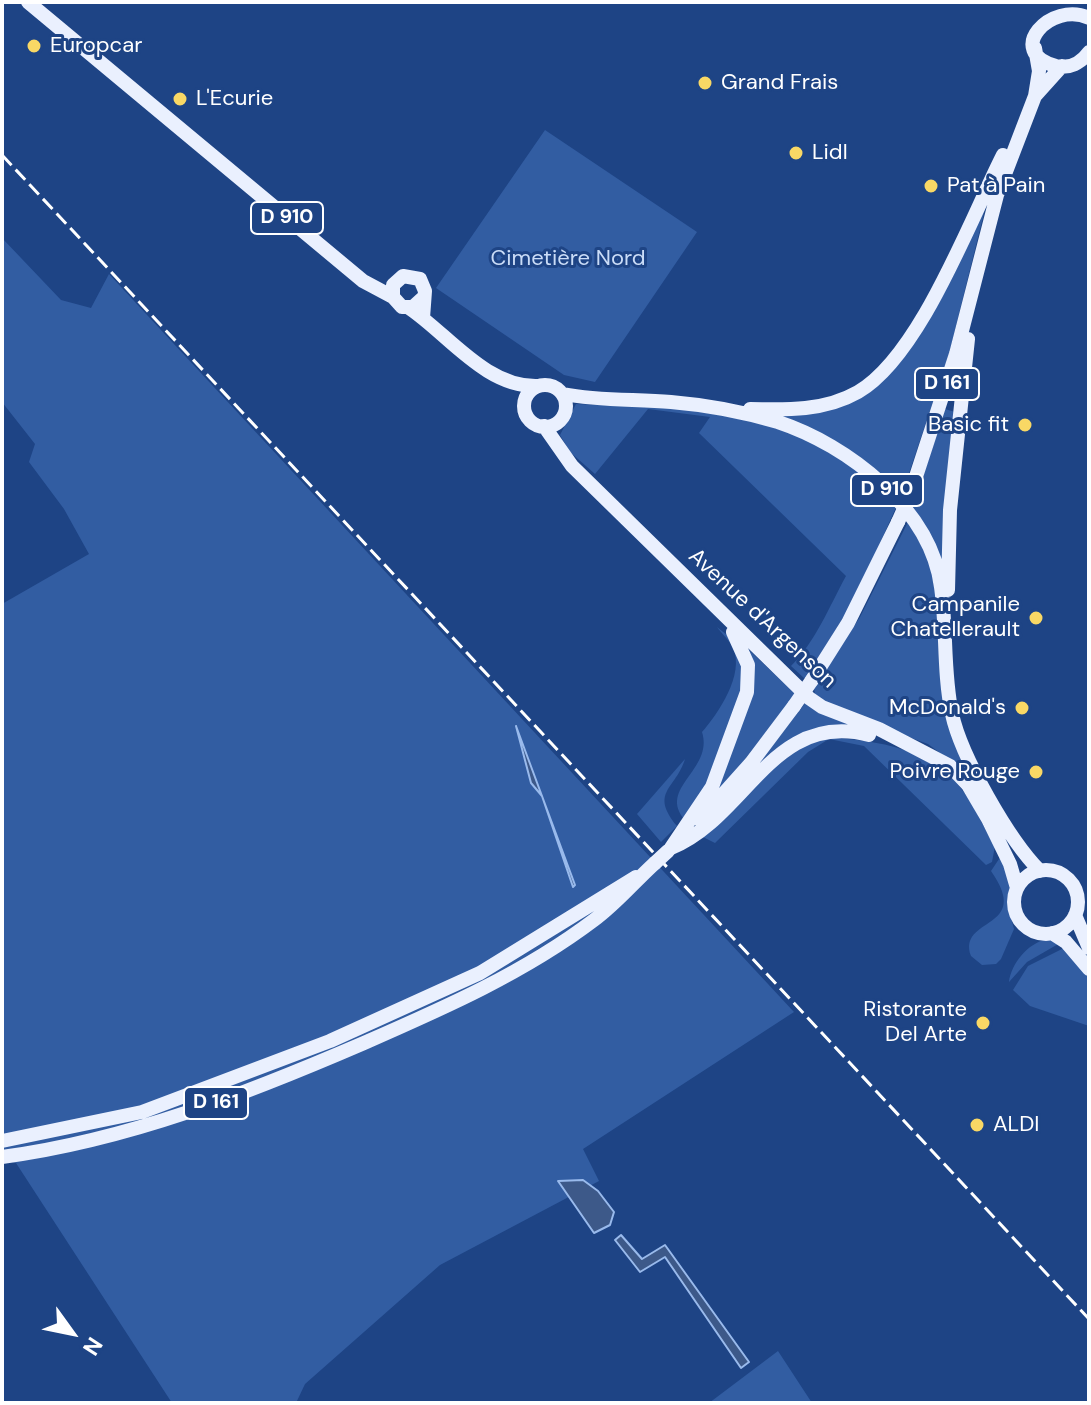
<!DOCTYPE html>
<meta charset="utf-8">
<style>
body{margin:0}
#map{position:relative;width:1091px;height:1405px;overflow:hidden;background:#1e4485;font-family:"DM Sans",sans-serif}
canvas{display:block}
.frame{position:absolute;inset:0;border:4px solid #fff;pointer-events:none}
.north{position:absolute;left:32px;top:1293px;width:80px;height:80px;-webkit-text-stroke:6px #1e4485;paint-order:stroke;rotate:123deg;font-size:22px;font-weight:700;line-height:32px;text-align:center;color:#fff}
.north::after{content:'';display:block;margin:auto;width:28px;height:36px;background:#fff;clip-path:polygon(50% 0,100% 100%,50% 72%,0 100%)}
</style>
<div id="map">
<canvas width="1091" height="1405"></canvas>
<div class="frame"></div>
<div class="north">N</div>
</div>
<script>
const c = document.querySelector('canvas').getContext('2d');
c.lineJoin = 'round';
function fill(path, color) {
  c.fillStyle = color;
  c.fill(path, 'evenodd');
}
function trace(path, color, width, dash) {
  c.strokeStyle = color;
  c.lineWidth = width;
  c.lineCap = dash ? 'butt' : 'round';
  c.setLineDash(dash || []);
  c.stroke(path);
}
function drawText(font, color, halo, rows, align = 'center') {
  c.font = font + ' "DM Sans",sans-serif';
  c.lineWidth = 6;
  c.setLineDash([]);
  c.textBaseline = 'middle';
  c.strokeStyle = halo;
  c.fillStyle = color;
  for (const [text, x, y, turn = 0] of rows) {
    c.save();
    c.translate(x, y);
    c.rotate((+turn || 0) * Math.PI / 180);
    c.textAlign = isNaN(turn) ? turn : align;
    if (halo) c.strokeText(text, 0, 0);
    c.fillText(text, 0, 0);
    c.restore();
  }
}
fill(new Path2D(`
 M545,130l152,102 -102,150 -31,-7 -128,-87z
 M986,205l-37,149 -49,146 -18,-20 -107,-62 100,-33z
 M2,238l59,62 30,8 18,-34 685,738 -211,137 16,32 -159,84 -135,119 -9,19h-124l-156,-240 -14,-3v-556l87,-50 -25,-45 -35,-47 6,-18 -33,-42z
 M576,404l101,4 90,15 66,27 64,55 -41,92 -51,82 -14,-13c25,-25 38,-59 55,-90l-147,-143 11,-16 -62,-8 -53,65 -25,-22 -10,-17z
 M945,409l10,3 -10,152 -6,4 -28,-54z
 M908,522l21,37 39,215 -40,-30 -84,-30 -29,-19 -1,-7 46,-71z
 M717,627c6,5 15,11 19,17 27,41 -27,140 -51,176 -28,-32 29,-50 17,-88 16,-18 43,-58 31,-84 -3,-7 -11,-14 -16,-21z
 M748,649l47,45 -66,86 -19,16 31,-77z
 M806,702l55,25c-63,-8 -85,31 -128,70z
 M817,737c49,2 110,8 143,50 14,17 23,40 35,59l-3,16 -6,3 -122,-119 -35,-7 -21,13 -93,91 -14,-7 84,-80z
 M685,759c-9,30 -36,33 -8,67l-16,16 -24,-28z
 M1001,856l10,31 -3,20 6,22 -13,30 -5,5 -14,1 -11,-9c-14,-40 62,-25 20,-85z
 M1047,939l13,4 -33,19 -18,20c2,-18 19,-39 38,-43z
 M1064,948l25,30v48l-59,-20 -17,-16 15,-24z
 M778,1351l34,52h-103z`), '#325da2');
const water = new Path2D(`
 M516,726l59,159 -2,2 -31,-91 -11,-13z
 M583,1180l15,11 16,21 -4,13 -16,8 -36,-52z
 M621,1235l21,24 23,-14 84,117 -8,6 -76,-111 -25,15 -25,-32z`);
fill(water, '#3d5989');
trace(water, '#99baec', 2);
trace(new Path2D(`
 M28,2l335,279 30,16
 M1089,18c-38,-18 -86,34 -33,48 13,3 25,-3 33,-14
 M1035,96l27,-30
 M409,308c39,26 77,80 129,78
 M423,318l2,-27 -5,-12 -17,-3 -10,9v12l9,10h11l11,-10
 M524 406a21 21 0 1 1 42 0a21 21 0 1 1-42 0Z
 M563,394c36,7 72,5 108,8 36,3 73,10 107,20 70,23 153,87 163,165 6,42 2,85 11,127 9,42 57,126 88,157
 M750,409c37,1 75,2 108,-17 62,-36 112,-172 145,-237
 M544,426l28,40 237,232 13,9 57,22 71,37 18,19 20,34 22,45 7,24
 M910,495l46,-141 41,-159 38,-99 4,-25 -4,-23
 M948,590l2,-80 18,-171
 M812,680l36,-57 50,-101
 M700,820l51,-57 43,-57
 M671,848l41,-61 35,-95 1,-27 -15,-33
 M671,848c76,-31 101,-138 198,-113
 M1014 902a32 32 0 1 1 64 0a32 32 0 1 1-64 0Z
 M1075,915l14,33
 M1052,933l14,9 23,27
 M2,1141l140,-29 188,-71 150,-68 156,-96
 M2,1157c127,-17 246,-64 362,-114 80,-35 160,-70 230,-123 23,-17 40,-38 61,-57`), '#eaf0fe', 14);
trace(new Path2D(`
 M2,155l1087,1164`), '#fff', 3, [14, 6]);
trace(new Path2D(`
 M898,522l12,-27
 M794,706l18,-26
 M655,863l13,-12`), '#eaf0fe', 14);
for (const [x, y, r, color] of [
 [34,46,8,"#f9d865"],
 [705,83,8,"#f9d865"],
 [180,99,8,"#f9d865"],
 [796,153,8,"#f9d865"],
 [931,186,8,"#f9d865"],
 [1025,425,8,"#f9d865"],
 [1036,618,8,"#f9d865"],
 [1022,708,8,"#f9d865"],
 [1036,772,8,"#f9d865"],
 [983,1023,8,"#f9d865"],
 [977,1125,8,"#f9d865"]
]) {
  const dot = new Path2D();
  dot.arc(x, y, r, 0, 2 * Math.PI);
  c.fillStyle = color;
  c.fill(dot);
  trace(dot, '#1e4485', 3);
}
for (const [x, y, w] of [
 [287,218,72],
 [947,384,64],
 [887,490,72],
 [216,1103,64]
]) {
  const box = new Path2D();
  box.roundRect(x - w / 2, y - 16, w, 32, 6);
  c.fillStyle = '#1e4485';
  c.fill(box);
  trace(box, '#fff', 2);
}
drawText('bold 20px', '#fff', null, [
 ["D 910",287,218],
 ["D 161",947,384],
 ["D 910",887,490],
 ["D 161",216,1103]
]);
drawText('22px', '#fff', '#1e4485', [
 ["Europcar",50,46],
 ["Grand Frais",721,83],
 ["L'Ecurie",196,99],
 ["Lidl",812,153],
 ["Pat à Pain",947,186],
 ["Basic fit",1009,425,"right"],
 ["Campanile",1020,605,"right"],
 ["Chatellerault",1020,630,"right"],
 ["McDonald's",1006,708,"right"],
 ["Poivre Rouge",1020,772,"right"],
 ["Ristorante",967,1010,"right"],
 ["Del Arte",967,1035,"right"],
 ["ALDI",993,1125]
], 'left');
drawText('22px', '#cadcf7', '#1e4485', [
 ["Cimetière Nord",568,259]
]);
drawText('22px', '#fff', '#1e4485', [
 ["Avenue d'Argenson",762,619,43]
]);
</script>
